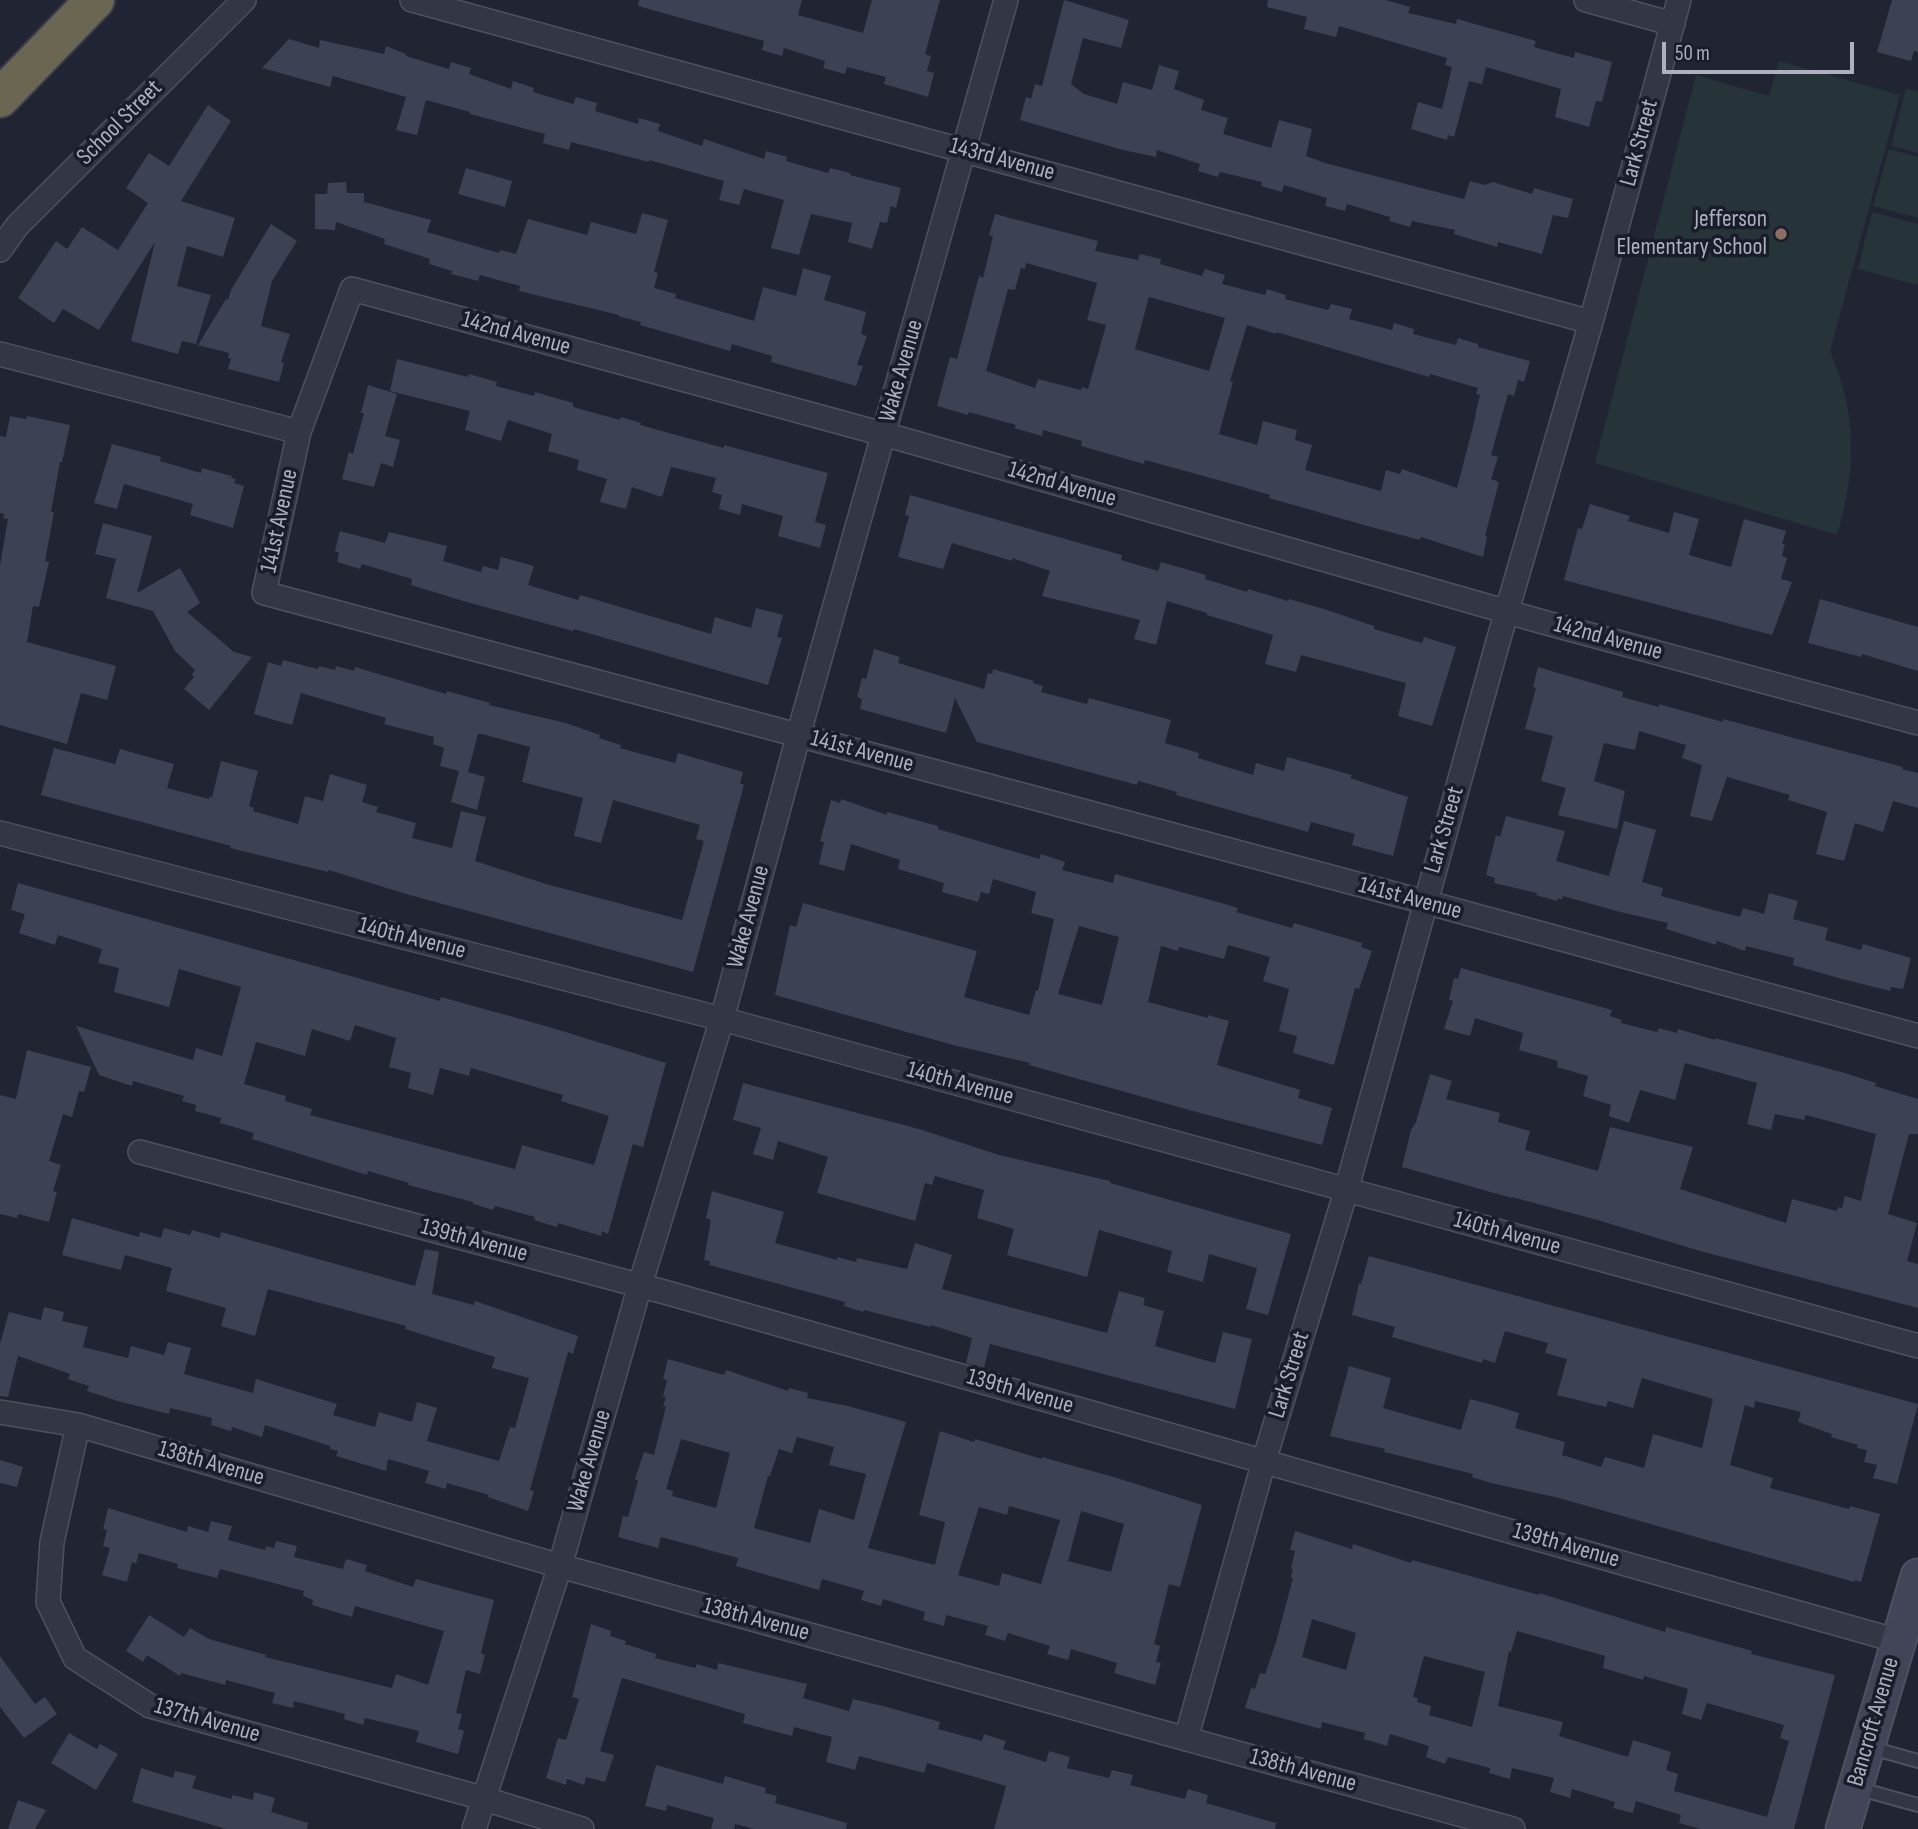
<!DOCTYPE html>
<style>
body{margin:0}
#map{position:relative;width:1918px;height:1829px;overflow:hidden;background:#202433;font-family:"Sofia Sans Condensed",sans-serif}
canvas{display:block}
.scale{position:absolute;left:1662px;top:42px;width:192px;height:32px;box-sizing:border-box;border:4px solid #adb0c1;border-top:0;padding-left:9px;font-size:21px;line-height:24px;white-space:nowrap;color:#adb0c1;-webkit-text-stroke:5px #191c29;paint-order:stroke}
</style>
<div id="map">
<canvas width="1918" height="1829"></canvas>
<div class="scale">50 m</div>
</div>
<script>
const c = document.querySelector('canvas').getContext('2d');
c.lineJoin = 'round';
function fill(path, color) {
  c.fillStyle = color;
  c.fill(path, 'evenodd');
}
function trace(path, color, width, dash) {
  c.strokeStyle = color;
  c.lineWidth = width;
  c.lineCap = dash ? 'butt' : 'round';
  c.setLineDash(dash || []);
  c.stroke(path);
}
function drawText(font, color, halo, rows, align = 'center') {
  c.font = font + ' "Sofia Sans Condensed",sans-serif';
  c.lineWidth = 7;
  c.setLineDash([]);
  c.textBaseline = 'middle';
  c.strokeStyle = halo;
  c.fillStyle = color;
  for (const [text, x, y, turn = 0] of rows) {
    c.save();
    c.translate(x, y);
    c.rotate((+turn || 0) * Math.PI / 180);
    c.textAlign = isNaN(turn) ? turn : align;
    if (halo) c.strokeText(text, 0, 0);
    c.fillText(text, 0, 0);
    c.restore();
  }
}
fill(new Path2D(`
 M1779,61l121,34 -70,256c27,63 27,119 7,184l-242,-72 101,-388 73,21z
 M1906,88l12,4v61l-27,-7z
 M1889,149l29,8v61l-45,-12z
 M1872,212l46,12v61l-60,-16z`), '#263439');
fill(new Path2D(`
 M639,0h163l-4,15 65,18 9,-33h68l-15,54 6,2 -4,15 7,2 -6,24 -44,-13 2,-7 -39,-10 -2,7 -22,-6 2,-7 -41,-13 -2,8 -20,-6 2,-9 -126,-35z
 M1064,0l65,20 -8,28 -38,-10 -12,46 13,10 33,10 6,-22 29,8 7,-25 20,6 -5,18 30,11 -3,10 27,8 -5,16 48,14 8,-28 33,9 -6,27 19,7 139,36 6,-18 15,4 8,-3 39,12 2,-6 39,11 -5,19 -15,-3 -11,39 -44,-12 -1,5 -43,-13 1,-4 -43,-9 -2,6 -21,-6 1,-4 -43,-13 -2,7 -20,-5 2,-8 -43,-13 -2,7 -21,-6 1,-4 -42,-10 -2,5 -20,-6 2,-7 -43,-14 -1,7 -33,-7 -103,-30 6,-23 5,2 4,-15 7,2z
 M1268,0h118l24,7 -2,6 48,11 1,-5 79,22 -2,6 40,11 1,-6 37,10 -10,40 -6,-1 -7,26 -34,-10 6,-28 -75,-22 -4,17 -13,-3 -15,56 -6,-2 -1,5 -36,-11 7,-27 24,7 10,-42 -7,-2 2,-7 -108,-32 -3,11 -32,-8 3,-12 -40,-10z
 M1892,0h26v52l-4,-1 -3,10 -34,-9z
 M289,39l30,9 1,-8 64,14 2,-8 20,8v2l43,13 2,-7 20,6 -2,6 42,15 2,-8 21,7 -1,4 40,12 3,-7 21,6 -2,8 43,13 1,-6 21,6 -2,7 44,15 2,-7 60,20 2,-8 21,6 -1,4 42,12 2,-5 20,5v2l51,13 -5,20 -5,-2 -4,17 -7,-1 -8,27 -24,-7 4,-19 -41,-9 -12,41 -28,-7 13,-48 -40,-11 -5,16 -20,-5 5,-19 -75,-21v2l-78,-20 -2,8 -26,-7 2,-9 -75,-20v-2l-44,-12 -9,35 -21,-5 10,-33 -73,-21 -3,11 -68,-19z
 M208,105l23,16 -50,80 54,17 -12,39 -36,-11 -10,40 34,9 -15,49 -14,-3 -4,13 -47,-13 24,-99 -56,88 -36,-21 -9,14 -36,-25 38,-57 11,8 15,-22 36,23 30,-47 -22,-15 23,-35 20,13z
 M466,168l46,13 -7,26 -47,-13z
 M346,182l1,11h17v9l67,18 -4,12 72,21 1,-3 16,4 12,-35 59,16 4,-13 45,12 6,-21 26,7 -14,52 4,1 -4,15 22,6 -1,4 79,23 9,-34 33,9 7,-28 28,8 -7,24 42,12 -5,22 6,2 -10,29 6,1 -7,20 -85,-24 1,-6 -40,-12 -2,7 -90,-26 1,-3 -23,-6 1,-1 -100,-24 1,-5 -40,-11 -2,6 -27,-7 1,-3 -23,-7 1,-5 -46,-15 1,-5 -49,-17 -1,8 -20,-1v-35h12l1,-11z
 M995,214l103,27 -3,10 43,9 2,-6 21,5 -1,5 42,12 3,-7 20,6 -3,9 43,11 2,-6 19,6 -1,4 43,11 3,-6 21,5 -3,10 43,11 2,-7 20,6 -1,5 43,11 2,-7 20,6v3l52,14 -6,21 -6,-2 -4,16 -6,-2 -17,61 7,2 -7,22 8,3 -14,54 2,1 -4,20 -62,-20 -1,3 -49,-13 -102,-29 1,-3 -34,-10 -91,-25 -1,4 -63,-18 1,-5 -39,-11 -1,6 -28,-8 2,-3 -47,-13 -1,3 -31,-9 13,-49 7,2 22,-83 4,2 10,-42 -4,-1zM1026,263l71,20 -10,37 19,5 -18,64 -6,-2 -1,3 -43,-11 -3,9 -49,-17 22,-82 7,1 6,-22 4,1zM1149,297l76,21 -16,53 -74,-22zM1247,325l29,9v-2l153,45 1,-3 48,14 -2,6 4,1 -5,20h1l-19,73 -55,-19 -2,5 -14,-4 -5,21 -76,-21 7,-25 -17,-5 2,-10 -34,-9 -6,24 -38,-11 14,-52 -3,-1z
 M271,224l26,17 -25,40 -11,45 29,8 -9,28 3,1 -5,19 -51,-13 3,-10 -3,-1 1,-5 -31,-8 28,-46 2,1 3,-10z
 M397,359l71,18 1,-3 28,8 -1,4 38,10 1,-4 38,11v4l47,13 1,-3 20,6 -1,2 84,23v-3l104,28 -13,49 11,3 -6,23 -42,-12 5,-20 -41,-12 -2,11 -21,-6 3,-14 -10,-3 4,-14 -45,-11 -9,30 -30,-10 -6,22 -26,-7 7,-23 -30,-9 2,-10 -31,-9 4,-17 -44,-14 -7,21 -36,-11 5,-19 -80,-20z
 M368,385l29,9 -12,42 15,4 -7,27 -12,-4 -7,24 -32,-8 7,-27 4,2 11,-41h-3z
 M10,416l16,3 1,-3 43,9 -8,37h-2l-9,50h3l-9,49 4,1 -10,45 -6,-1 -6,36 89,24 -9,34 -26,-7 -14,51 -67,-19v-160l8,-46 -5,-1 1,-4 -4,-1v-77l6,1z
 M112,444l49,13 -1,4 41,12 1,-5 30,8 -1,2 5,1 -2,4 10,3 -11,42 -43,-13 3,-11 -69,-20 -7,25 -23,-6z
 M910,495l212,60 -1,5 37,11 3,-9 45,13 -1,4 42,13 1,-3 40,12 1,-2 35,10 50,17v3l48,14 2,-6 32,10 -24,79 -34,-10 8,-33 -105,-28 -5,17 -31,-8 8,-29 -66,-20v-2l-40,-12 -11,44 -22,-6 6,-19 -98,-24 8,-25 -38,-13v3l-60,-18 -9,26 -45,-12 11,-41 -4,-1z
 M1590,504l40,12 -2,5 41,12 5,-21 25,7 -10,36 42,12 13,-48 42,12 -4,13h3l-3,12 5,2 -6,21 11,3 -20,53 -208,-55 14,-52 4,1z
 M103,523l49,13 -15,57 43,-25 20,35 -13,9 47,40 18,5 -43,53 -25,-21 10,-12 -2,-3 3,-4 -20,-19 -22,-40 -47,-13 10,-39 -21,-5z
 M340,531l45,12 4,-11 58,14 -4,15 38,11 2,-6 15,4 3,-13 33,9 -6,19 50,15 2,-5 131,39 4,-17 36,11 5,-20 27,7 -6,22 5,1 -14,47 -194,-56 -1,2 -110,-30 -52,-16 1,-6 -50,-15 -2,5 -23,-7 2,-9 -4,-2z
 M1820,599l98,28v44l-56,-17 -1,3 -53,-14z
 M874,649l26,8 -2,6 86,26 4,-16 4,1 1,-5 41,12 -1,2 10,3 -2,6 46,12 2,-6 82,22 -6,23 34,10 -1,5 55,17 3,-12 28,8 3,-14 65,18 -2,3 58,19 -15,59 -41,-11 3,-11 -44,-12 -3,10 -132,-37 1,-3 -39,-11 -1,4 -160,-43 -22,-44 -9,35 -86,-24 2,-10 -5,-2 5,-19 4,1z
 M283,660l35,9 1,-3 16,4 1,-4 18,5 1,-4 91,27 1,-3 43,12 -1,2 77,18 34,12 -1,3 22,7 -1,3 55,15 3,-10 65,19 -3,11 4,2 -51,187 -287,-78 -77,-24 -1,2 -98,-24 1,-2 -190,-51 13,-47 61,16 5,-15 54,15 -7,24 42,11 1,-3 2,1 9,-36 37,10 -9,35 5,2 -1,3 45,13 7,-28 18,5 7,-27 37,11 -5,17 16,5 -2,5 40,11 -4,15 40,10 9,-37 25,6 -11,44 71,23 136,36 22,-79 -8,-2 4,-14 -87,-25 -12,43 -27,-7 9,-38 -61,-16 8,-35 -48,-13h-4l-10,38 17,5 -8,33 -26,-8 8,-31 -19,-5 4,-18 -11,-4 1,-7 -50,-13 2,-6 -85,-25 -9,32 -38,-11 14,-52 13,4z
 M1538,667l85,25 -1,5 37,10v-3l64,18v-3l180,48 -1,2 16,4v35l-25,-7 -10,31 -28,-9 -11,38 -28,-7 11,-42 -39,-12 2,-5 -63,-18 -15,44 -22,-5 12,-51 -20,-7 4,-13 -47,-14 -4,19 -31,-7 -10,38 31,10 -8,38 -59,-14 8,-27 -25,-7 12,-45 -28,-7 11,-41 -3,-1z
 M841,799l46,16v-3l51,14v3l64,19 37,11 2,-5 24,8 -3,8 51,13 2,-9 103,28 20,6 -2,4 56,16 2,-5 68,20 -1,4 11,4 -13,38 -4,-1 -21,77 -41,-12 4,-17 -18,-5 10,-42 -26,-8 7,-24 -42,-12 -4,14 -45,-12 -1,4 -17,-5 -13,56 60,16v-3l21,6 -12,44 83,25 -2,8 34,10 -10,37 -122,-32 -171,-48 1,-2 -77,-18 -178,-50 15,-70 6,2 7,-24 174,48 -13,46 65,18 7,-25 2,1 16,-72 -23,-6 5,-21 -43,-13 -4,15 -8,-2 -3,10 -36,-10 2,-9 -46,-14 2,-9 -49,-16 -7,27 -25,-7 5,-22 -4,-1 11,-41 9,3zM1079,926l40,11 -17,68 -44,-11z
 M1506,816l59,15 -9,30 53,15 15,-55 32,9 -14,52 21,6 -2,8 79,21 3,-9 21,6 5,-21 29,8 -5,18 35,9 -3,12 36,10 2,-6 48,14 -8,31 -12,-2 -1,4 -48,-12 -49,-14 1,-7 -48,-12 -1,5 -28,-10 -1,4 -50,-16 2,-6 -48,-11 -57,-16 -1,4 -4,-2 -1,3 -21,-6 1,-2 -43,-10 1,-5 -9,-3 10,-40 4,2z
 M18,883l422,118 1,-4 108,30 117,36 -23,84 -10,-3 -25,90 -6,-3 -1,5 -43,-13 -1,4 -23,-7 1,-3 -40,-11 -2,4 -20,-6v-2l-65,-17 1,-2 -41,-12 -1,4 -115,-36 2,-6 -34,-10 1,-5 -26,-7 1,-6 -14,-4 2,-5 -51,-15 -1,5 -33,-11 -23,-49 117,34 3,-12 26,8 19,-69 -62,-18 -10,38 -55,-15 5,-24 -21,-5 4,-14 -44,-14 -3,10 -36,-12 6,-19 -14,-4zM355,1025l41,13 -7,29 22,6 -3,15 25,7 7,-27 29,8 2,-8 92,27 -2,6 48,15 -15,49 -72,-20 -7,24 -205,-54 2,-6 -27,-8 1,-5 -42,-12 12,-42 49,14 7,-27 38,12z
 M1461,968l151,42 -2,6 12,4 -1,3 36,9 2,-4 18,5 1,-4 37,11v-2l130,35 31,10 -1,3 43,13v35h-9l-21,80 29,9 -10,38 11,3v44l-218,-57 -99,-30 -89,-24v1l-110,-31 9,-37 5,-8 14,-48 22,7 -6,18 54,14 -2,9 32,9 -5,19 73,21 12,-44 83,20 -13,42 106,34 6,-24 45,12 1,-4 4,1 3,-12 16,5 15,-67 -70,-19 -2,5 -29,-6 -4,16 -24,-6 10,-41 -72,-20 -10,37 -35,-10 -11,33 -20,-7 2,-11 -28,-9 5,-20 -31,-9 1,-6 -39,-11 4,-17 -48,-15 -5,18 -26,-7 9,-28 -4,-1 5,-22 4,1z
 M27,1050l64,17 -7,25 -5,-1 -7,26 -9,-3 -14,47 12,4 -8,26 4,1 -8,30 -31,-8 -1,4 -17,-4v-119l16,4z
 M743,1083l176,46 80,26 111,26v2l181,51 -23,81 -22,-6 11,-41 -48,-14 -6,28 -36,-10 5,-21 -73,-21 -12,47 -80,-22 7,-26 -37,-11 7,-28 -49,-14 -3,9 -7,-2 -10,38 -98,-28 11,-36 -50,-16 -5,19 -20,-6 8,-26 -28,-8z
 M712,1191l72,21 -9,31 62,17v-3l19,5 1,-4 50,11 8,-26 37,12 -10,34 165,44 12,-42 26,7 -2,7 21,6 -9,35 60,17 8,-31 29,7 -17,70 -245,-65 -6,24 -18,-5 6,-25 -41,-13v2l-67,-17 -1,2 -19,-6 1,-4 -136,-37 1,-4 -6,-1 7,-40 -5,-2z
 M72,1218l67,19 1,-5 21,6 3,-10 26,7 2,-5 28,8 1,-6 194,54 10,-37 14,3 -7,42 42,11 1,-4 103,35 -5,18 -5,-2 -38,138 4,1 -6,20 -40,-14 1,-2 -42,-12 -1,6 -21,-6 4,-12 -41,-12 -2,12 -50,-15 2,-5 -8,-2v-3l-65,-21 -3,12 -30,-10 -1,4 -20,-6 1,-7 -42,-10 -1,6 -51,-13 -31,-10 2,-5 -21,-7 2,-5 -52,-18 -10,41 -8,-1v-52l9,-32 32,8 3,-13 20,5 -2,9 26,6 -5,20 45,11 3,-12 33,9 4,-13 23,6 -7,26 69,19 3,-14 81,25 -4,11 42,12 4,-15 33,10 5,-20 20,6 -10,33 72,20 11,-34 5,1 14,-50 -37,-10 3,-11 -90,-28 1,-3 -138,-37 -13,47 -34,-10 5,-18 -60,-17 6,-23 -47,-13 -4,15 -59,-15z
 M1369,1256l549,148 -21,80 -24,-6 4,-13 -13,-3 3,-12 -10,-2 1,-3 -27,-8 1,-3 -34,-12 3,-10 -46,-11 -1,7 -9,-3 -15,60 43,13 -3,10 79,21 1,-3 30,8 -19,68 -6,-2 -1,2 -295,-84 -68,-15 -19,-6 1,-3 -89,-22 1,-3 -55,-13 19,-70 42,12 -8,30 78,22 9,-31 23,6 26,8 -4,15 50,14 -3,13 39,12 4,-10 39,11 9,-34 49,14 11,-49 -71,-21 -9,30 -25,-7 -2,6 -49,-12 10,-36 -22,-6 3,-10 -43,-12 -10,32 -12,-4 -1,4 -90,-26 3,-10 -43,-12 7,-32 2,1z
 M668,1359l56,16 2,-5 62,21 1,-3 19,5 -1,5 41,8 58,16 -38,126 67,17 10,-43 -26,-7 21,-84 34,11 1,-3 67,20v-2l75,21 85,27 -22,82 -11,-3 -15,60 6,2 -4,16 5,1 -6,22 -41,-12 3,-10 -46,-14 -3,11 -21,-6 3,-8 -42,-13 -3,8 -20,-6 3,-9 -42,-11 -2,11 -21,-6 2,-8 -42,-13 -2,7 -20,-6 3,-9 -42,-12 -3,11 -83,-24 2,-8 -77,-21 -3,11 -40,-11 5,-21 5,1 10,-36 -3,-2 9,-27 10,3 12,-49h-3l3,-9h-3l4,-17 -4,-1zM797,1437l37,10 -5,18 37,9 -12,46 -35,-11 -9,34 -56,-15 14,-52h2l9,-27 13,4zM681,1439l49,14 -14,55 -44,-12 1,-5 -7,-2zM1009,1506l51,14 -19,64 -39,-11 -3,13 -41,-11 21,-68 28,8zM1081,1511l43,13 -13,48 -43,-11z
 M0,1460l23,7 -6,20 -17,-4z
 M108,1508l79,24 1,-6 20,6 3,-11 21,5 -4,14 37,10 1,-4 8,2 2,-7 21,5 -3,11 49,12 3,-10 21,6 -2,6 48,16 3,-8 78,21 -13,53 4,2 -5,19 -14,-4 -10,43 6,1 -4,15 6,2 -6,23 -42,-12 3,-11 -54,-13 -2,7 -19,-6 1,-5 -51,-13 -1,7 -21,-5 3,-10 -49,-13 -1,5 -44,-12 -1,3 -33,-21 -4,7 -17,-11 23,-36 35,22 6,-9 19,11 57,16 -1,2 127,31 4,-14 32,11 16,-54 -89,-25 -3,11 -40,-12 1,-5 -10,-4 1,-5 -84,-22 -3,9 -40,-10 1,-4 -39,-11 -3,11 -4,-2 -5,20 -25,-7 8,-27 -7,-2 4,-16 -4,-1z
 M1295,1531l57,18 1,-5 58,19 1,-3 127,35v-2l126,39 1,-5 86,24 -1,3 84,21 -41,154h-93l-22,-6 2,-8 -45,-14 -3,12 -20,-5 2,-6 -43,-13 -2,9 -20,-6 4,-14 -42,-10 -2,11 -21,-6 1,-5 -42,-11 -3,7 -19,-7 3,-11 -39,-12 -3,12 -23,-7 1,-6 -43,-11 -1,7 -76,-21 6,-20 4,1 5,-16 5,1 11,-32 17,-64 -2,-1 2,-8h-2l4,-18 -5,-1zM1312,1619l44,14 -10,37 -44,-13zM1517,1631l88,25 -2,12 40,12 1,-4 44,13 -6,25 19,6 6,-17 77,22 -4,13 9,3 -22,76 -93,-26 4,-17 -12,-4 5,-18 -38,-12 -5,17 -69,-21 4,-14 -65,-16 11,-55 2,1zM1424,1656l61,16 -13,55 -43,-12 2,-9 -14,-4 1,-4 -5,-1z
 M591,1624l20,7 -1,5 16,5 -1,3 31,10 -1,4 40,10 2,-4 20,6 1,-7 89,21 -4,14 46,13 4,-12 34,8 53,15 -2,7 44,12 2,-7 22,7 -3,8 43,13 3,-11 21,6 -3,11 42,10 3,-8 21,5 -3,10 55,14 3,-10 20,6 -2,8 70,20 -1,6h-281l12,-43 -79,-23 -3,10 -65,-17 -4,14 -29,-8 6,-25 -38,-10 -2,9 -49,-13 2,-9 -123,-36 -22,73 14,4 -9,27 -19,-5 -2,8 -17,-6 -1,6 -20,-7 12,-40 8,2 13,-41 -7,-2z
 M0,1656l35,48 10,-7 12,17 -33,24 -24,-31z
 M69,1733l28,16 3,-5 18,10 -22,36 -45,-27z
 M656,1765l67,19 2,-8 41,12 -1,5 12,3 -2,7 72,20 -1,6h-91l-20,-5 -1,5h-23l3,-11 -47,-13 -1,6 -21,-5z
 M141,1768l32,10 2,-7 21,5 -4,12 39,11 2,-4 20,5 1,-8 21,6 -4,14 37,11 -1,6h-80l-95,-27z
 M18,1800l28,10 -11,19h-27z`), '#3d4154');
const service = new Path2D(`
 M1868,1747l50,14
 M1856,1788l62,17`);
const minor = new Path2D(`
 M412,0l1179,322
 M1586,0l87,24
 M0,250l17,-24 227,-226
 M0,354l299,78
 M1918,723l-375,-101 -638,-182 -553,-151 -53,143 -35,161 1161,309 493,134
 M0,833l722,186 1196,327
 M140,1152l528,141 1230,348
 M0,1412l78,13 482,141 953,263
 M78,1425l-26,117 -4,60 27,56 75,48 325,90 107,33
 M1186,1739l78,-278 82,-270 151,-546 94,-323 88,-322
 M474,1829l86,-263 80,-281 82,-266 80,-297 204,-722`);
const secondary = new Path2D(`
 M1843,1829l75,-253`);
const motorway = new Path2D(`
 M0,98l95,-98`);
trace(service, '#4e515f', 16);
trace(minor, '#4e515f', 26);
trace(secondary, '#4e515f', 37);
trace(motorway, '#3b3e4c', 42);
trace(service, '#333644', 12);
trace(minor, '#333644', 23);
trace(secondary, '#424457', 33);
trace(motorway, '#6a6651', 38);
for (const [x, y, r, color] of [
 [1781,234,7,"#8d6e63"]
]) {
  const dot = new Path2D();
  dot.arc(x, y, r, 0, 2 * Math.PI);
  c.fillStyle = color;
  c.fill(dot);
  trace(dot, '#191c29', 2.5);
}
drawText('24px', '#adb0c1', '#191c29', [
 ["School Street",120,123,-45],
 ["Lark Street",1640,143,-75],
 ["143rd Avenue",1002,160,15],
 ["142nd Avenue",516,334,15],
 ["Wake Avenue",902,371,-74],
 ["142nd Avenue",1062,485,16],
 ["141st Avenue",280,521,-78],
 ["142nd Avenue",1608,639,15],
 ["141st Avenue",862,752,15],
 ["Lark Street",1445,830,-74],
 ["141st Avenue",1410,899,15],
 ["Wake Avenue",749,917,-75],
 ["140th Avenue",412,939,14],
 ["140th Avenue",960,1084,15],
 ["140th Avenue",1507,1234,15],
 ["139th Avenue",474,1241,15],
 ["Lark Street",1290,1375,-73],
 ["139th Avenue",1020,1392,16],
 ["Wake Avenue",590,1461,-74],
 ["138th Avenue",211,1464,16],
 ["139th Avenue",1566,1546,16],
 ["138th Avenue",756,1620,15],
 ["137th Avenue",207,1721,16],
 ["Bancroft Avenue",1874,1722,-74],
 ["138th Avenue",1303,1771,15]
]);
drawText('24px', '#adb0c1', '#191c29', [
 ["Jefferson",1767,220],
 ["Elementary School",1767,248]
], 'right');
</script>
